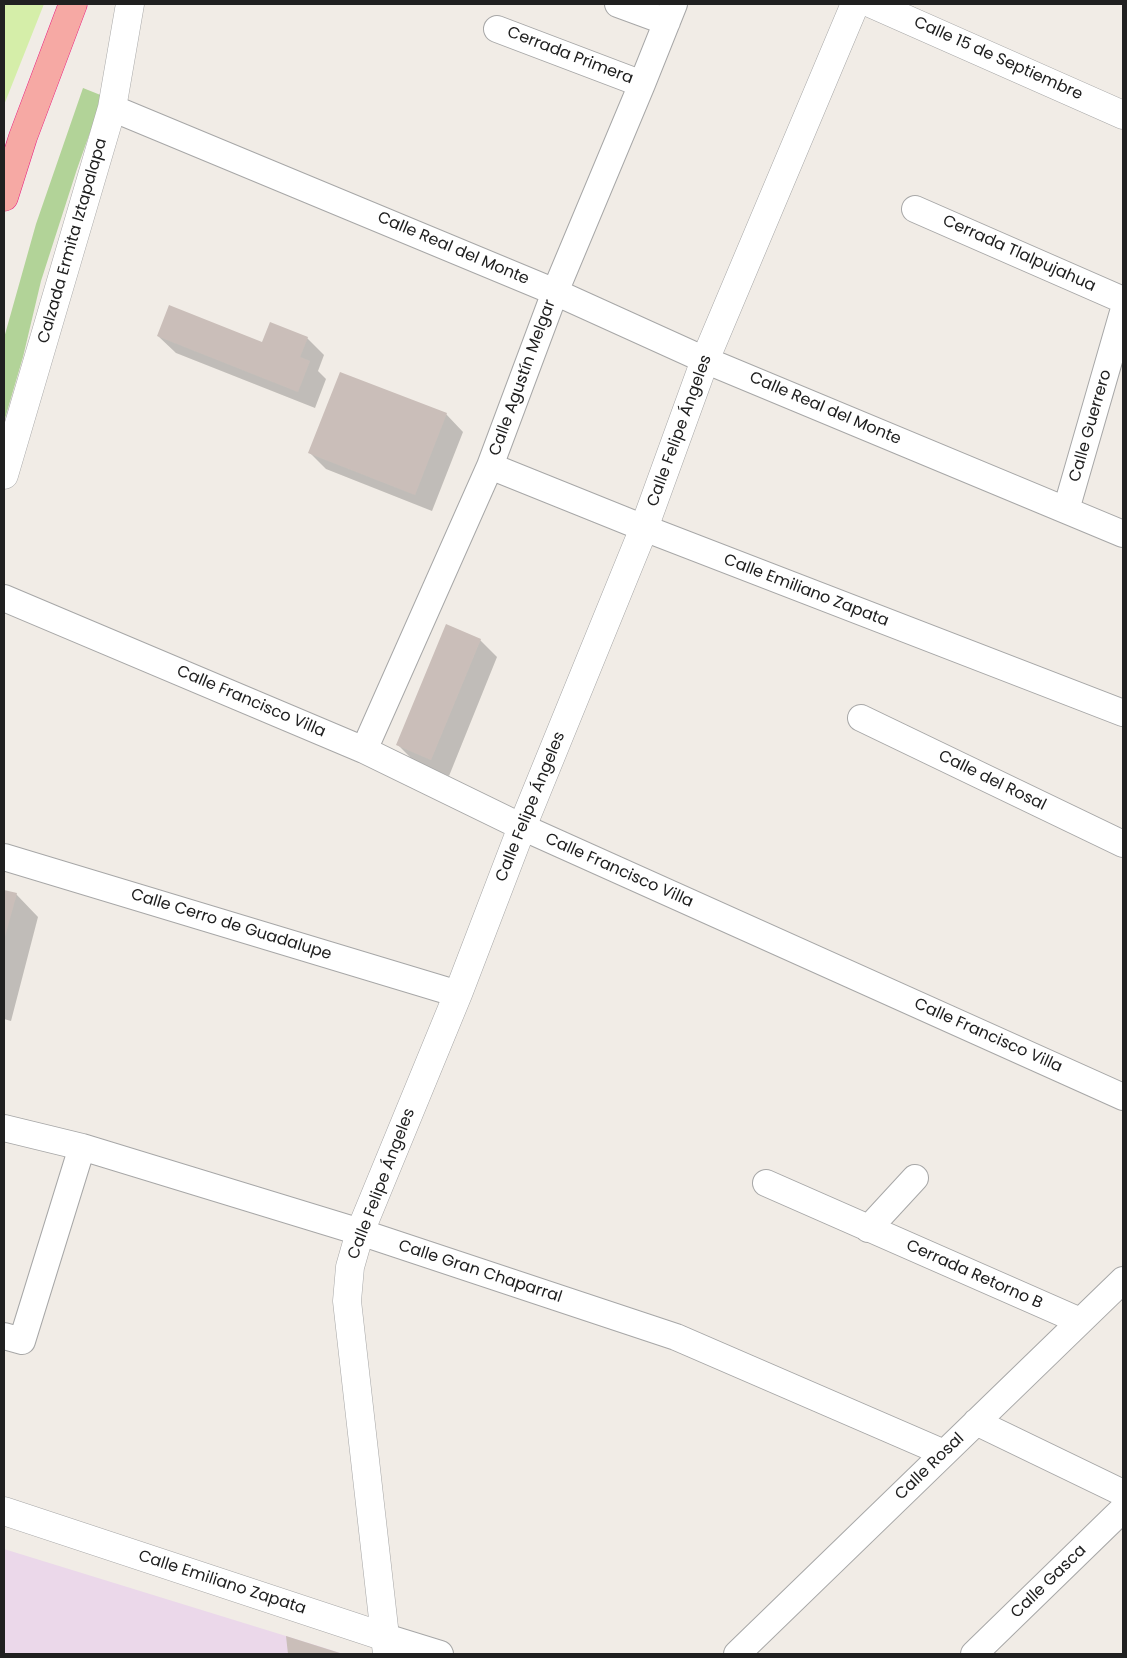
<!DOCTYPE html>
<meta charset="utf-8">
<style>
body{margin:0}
#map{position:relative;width:1127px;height:1658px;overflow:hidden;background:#f1ece6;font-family:Poppins,sans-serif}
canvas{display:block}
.frame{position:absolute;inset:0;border:5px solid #202020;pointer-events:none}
</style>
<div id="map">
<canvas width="1127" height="1658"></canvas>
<div class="frame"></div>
</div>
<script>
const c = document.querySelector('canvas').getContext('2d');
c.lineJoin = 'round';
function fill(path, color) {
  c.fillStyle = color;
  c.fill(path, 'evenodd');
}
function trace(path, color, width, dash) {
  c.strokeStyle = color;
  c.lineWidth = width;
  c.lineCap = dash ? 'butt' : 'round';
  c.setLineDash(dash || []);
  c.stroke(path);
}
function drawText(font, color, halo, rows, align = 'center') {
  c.font = font + ' Poppins,sans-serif';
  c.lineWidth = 4.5;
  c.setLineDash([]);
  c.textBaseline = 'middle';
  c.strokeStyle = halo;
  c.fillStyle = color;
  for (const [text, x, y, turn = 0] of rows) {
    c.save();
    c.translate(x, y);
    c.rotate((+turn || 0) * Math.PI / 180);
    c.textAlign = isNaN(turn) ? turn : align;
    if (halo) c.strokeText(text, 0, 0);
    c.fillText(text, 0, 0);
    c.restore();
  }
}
fill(new Path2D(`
 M4,1549l282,87 58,18h-340z`), '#ebd8ea');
fill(new Path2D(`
 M4,4h40l-40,101z`), '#d5eea9');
fill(new Path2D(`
 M83,88l20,8 -26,73 -36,112 -18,76 -19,65v-84l32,-114z`), '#b2d398');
fill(new Path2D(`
 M158,336l104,8 45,-6 17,17 -6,16 8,8 -11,29 -139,-55z
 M446,414l17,18 -31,79 -106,-42 -17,-17z
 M480,640l17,17 -48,119 -34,-14 -17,-17z
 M4,891l12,3 22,23 -27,104 -7,-2z
 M287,1638l53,16h-51z`), '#0003');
fill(new Path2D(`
 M169,305l93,37 8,-20 38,15 -8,20 10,4 -12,31 -141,-56z
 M340,372l107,41 -32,82 -107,-42z
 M446,624l35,15 -50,121 -35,-15z
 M4,890l13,3 -13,47z
 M286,1636l57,18h-55z`), '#cabeb9');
const minor = new Path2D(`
 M618,4l49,18
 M497,29l145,55
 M112,108l443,184 150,68 418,174
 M915,209l208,91
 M490,466l154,62 479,185
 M1066,510l57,-198
 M4,598l360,152 158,77 601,270
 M861,718l262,126
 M364,750l126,-284 65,-174 87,-208 32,-80
 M4,857l454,137
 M4,1128l78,19 278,85 316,105 268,116
 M766,1183l314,138
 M868,1229l47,-51
 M4,1336l18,5 60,-194
 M976,1422l147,71
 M385,1637l55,17
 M737,1654l386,-374
 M974,1654l149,-145`);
const tertiary = new Path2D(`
 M872,4l251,111
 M4,475l108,-367 18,-104
 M4,1511l381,126
 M387,1654l-40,-353 3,-34 10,-35 98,-238 64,-167 122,-299 61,-168 150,-356`);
const trunk = new Path2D(`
 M4,197l19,-60 50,-133`);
trace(minor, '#a7a7a7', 28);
trace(tertiary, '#a7a7a7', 29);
trace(trunk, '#e81b7d', 29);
trace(minor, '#fff', 26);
trace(tertiary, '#fff', 28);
trace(trunk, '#f6a9a4', 28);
drawText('16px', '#202020', '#fff', [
 ["Cerrada Primera",570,56,21],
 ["Calle 15 de Septiembre",998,59,24],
 ["Calzada Ermita Iztapalapa",73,241,-74],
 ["Calle Real del Monte",453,249,23],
 ["Cerrada Tlalpujahua",1019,254,24],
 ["Calle Agustín Melgar",523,378,-70],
 ["Calle Real del Monte",825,409,23],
 ["Calle Guerrero",1091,426,-74],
 ["Calle Felipe Ángeles",680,431,-70],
 ["Calle Emiliano Zapata",806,591,21],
 ["Calle Francisco Villa",251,702,23],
 ["Calle del Rosal",992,781,26],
 ["Calle Felipe Ángeles",531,807,-68],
 ["Calle Francisco Villa",619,871,24],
 ["Calle Cerro de Guadalupe",231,925,17],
 ["Calle Francisco Villa",988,1036,24],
 ["Calle Felipe Ángeles",382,1184,-69],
 ["Calle Gran Chaparral",480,1272,18],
 ["Cerrada Retorno B",974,1275,24],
 ["Calle Rosal",930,1467,-44],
 ["Calle Gasca",1049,1582,-44],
 ["Calle Emiliano Zapata",222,1583,18]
]);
</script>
